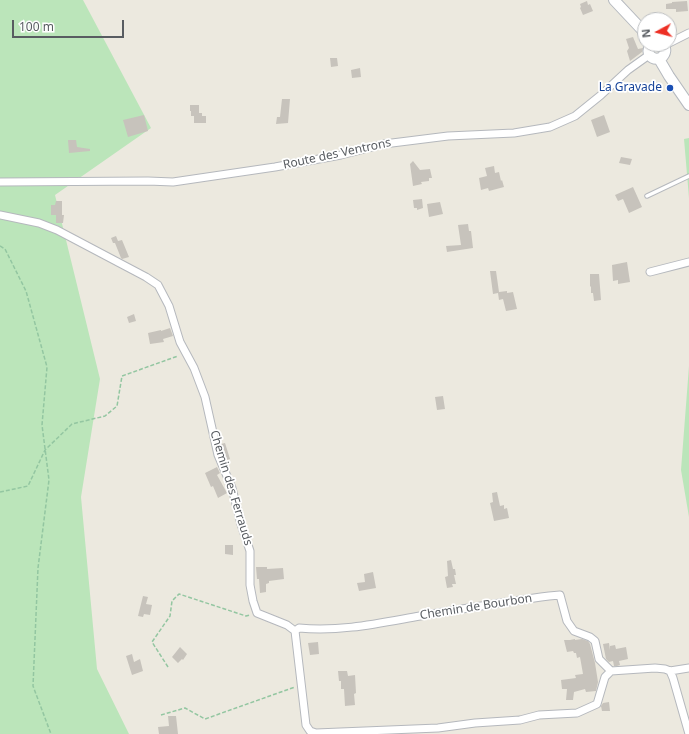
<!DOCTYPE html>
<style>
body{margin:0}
#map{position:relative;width:689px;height:734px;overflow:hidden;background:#ece9df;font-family:"Noto Sans",sans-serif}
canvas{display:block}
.north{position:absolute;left:637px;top:12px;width:40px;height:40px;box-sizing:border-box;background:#fff;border:1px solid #bcbec0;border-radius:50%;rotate:263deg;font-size:11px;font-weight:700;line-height:16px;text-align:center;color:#585c61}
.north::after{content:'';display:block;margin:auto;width:14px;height:18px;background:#ed2f24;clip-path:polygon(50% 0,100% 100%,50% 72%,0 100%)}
.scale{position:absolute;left:12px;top:20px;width:112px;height:18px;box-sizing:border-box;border:2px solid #585c61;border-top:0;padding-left:5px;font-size:12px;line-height:14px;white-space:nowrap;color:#585c61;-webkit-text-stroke:3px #fff;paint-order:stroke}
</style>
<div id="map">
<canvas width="689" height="734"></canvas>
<div class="north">N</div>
<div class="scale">100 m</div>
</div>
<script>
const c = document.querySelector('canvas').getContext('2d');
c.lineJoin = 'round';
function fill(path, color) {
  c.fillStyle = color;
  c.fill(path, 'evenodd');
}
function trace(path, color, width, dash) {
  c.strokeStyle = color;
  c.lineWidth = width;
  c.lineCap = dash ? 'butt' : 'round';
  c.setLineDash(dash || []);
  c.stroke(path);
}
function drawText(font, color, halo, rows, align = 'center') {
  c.font = font + ' "Noto Sans",sans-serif';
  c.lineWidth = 3.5;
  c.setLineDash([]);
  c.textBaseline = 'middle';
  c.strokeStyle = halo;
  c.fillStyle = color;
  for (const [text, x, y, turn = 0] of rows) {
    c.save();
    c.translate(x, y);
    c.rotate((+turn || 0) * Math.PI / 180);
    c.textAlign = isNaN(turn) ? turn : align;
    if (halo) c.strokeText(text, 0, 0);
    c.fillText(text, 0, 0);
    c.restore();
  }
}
fill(new Path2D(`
 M0,0h83l68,128 -96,67 45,184 -19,118 16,172 32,65h-129z
 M689,138v60l-5,-59z
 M689,366v151l-8,-47z`), '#bbe5ba');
fill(new Path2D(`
 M587,1l1,4 2,-1 3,7 -10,4 -3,-7 1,-1 -1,-3z
 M687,1l1,10 -12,1v-3h-10v-5l6,-1v-1z
 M633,37l5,12 5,-1 -1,4 -12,9 -3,-10 2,-3 -3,-9z
 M330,58h7l1,8 -7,1z
 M360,68l1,9 -9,1 -1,-8z
 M282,99h8l-2,24 -12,1 1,-7h3z
 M190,105h9v8h3v3h4v7h-12v-7h-3v-5h-1z
 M144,115l4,16 -20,6 -5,-17z
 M604,115l6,17 -13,5 -6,-17z
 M68,140h8l1,7 13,2v2l-21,2z
 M621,157l11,2 -2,6 -11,-2z
 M413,161l7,9 10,-1 2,9h-3v3l-8,1 1,2 -9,2 -3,-22z
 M494,166l1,7 4,-1 2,9 1,-1 2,7 -15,4 -1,-3 -7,2 -2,-12 8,-2 -2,-8z
 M633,187l9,20 -13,6 -6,-14 -5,2 -3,-6z
 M422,199l1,9 -6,2v-2h-3l-1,-8z
 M56,201h6v14h2l-1,8h-7v-8h-5v-10h4z
 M440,202l3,12 -14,3 -2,-13z
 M468,224l1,7h2l2,17 -26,4 -1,-6 15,-1 -3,-20z
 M116,236l2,5 4,-1 7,17 -7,2 -1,-1 -6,-15h-2l-2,-5z
 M627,262l3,20 -12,2v-4l-5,1 -1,-16z
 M490,271h6l3,21 8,-1v2l6,-1 4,17 -11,2 -3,-12 -4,1 -1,-7 -5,1z
 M590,274h9l2,26 -7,1 -1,-8h-2v-7l-1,1z
 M134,314l2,7 -7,2 -2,-6z
 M170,328l3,8 -10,3 1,3 -14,2 -2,-11 13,-3v1z
 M443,396l2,13 -8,1 -2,-13z
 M225,443l5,16 -4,1 -3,-7 -2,-9z
 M217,467l3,6 -3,2 10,18 -9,5 -5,-12 -2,1 -6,-14z
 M497,492l3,14 4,-1v4l3,-1 2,10 -15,3 -4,-18 3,-1 -1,-9z
 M225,545h8v10l-8,-1z
 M451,560l2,9h2l1,6h-2l2,9h-4l1,3 -6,1 -2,-11 3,-1 -1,-15z
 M256,567h11v2l16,-1 1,11 -15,2v2l-3,1v8l-6,1 -1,-14h-2z
 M373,572l3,16 -17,3 -2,-8 8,-1 -1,-8z
 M143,596l5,1 -2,7 6,1 -2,10 -6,-1 -1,3 -5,-1z
 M575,639v1l7,-1 6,2 2,3 5,19 3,19 -2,9 -10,1 -1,-3 -11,3 -1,8h-7l1,-11h-5l-1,-9 15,-2 -1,-3 8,-1 -3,-17 -3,1 -1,-5h-2l-1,-2 -6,1 -3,-12h6z
 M318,642l1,12 -9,1 -2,-12z
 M609,643l1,7v-4l5,-1 1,4 10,-2 2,12 -9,2 1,4 -3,1h-3l-1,-5 -4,1 -3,-3 -3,-15z
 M180,647l7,7 -4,6 -1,-1 -4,4 -6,-6z
 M132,654l2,8 6,-3 3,12 -11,4 -6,-19z
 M338,671h9l1,5 7,-1 1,18 -2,1 1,11 -10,1 -1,-17h-3v-8h-2z
 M609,702l1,9h-8l-1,-5 2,-3z
 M168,716h8l2,18h-19l-1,-7 11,-1z`), '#c7c3bc');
const lane = new Path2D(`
 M647,196l42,-20`);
const street = new Path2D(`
 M669,43l20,-10
 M0,182l148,-1 25,1 102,-15 66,-12 43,-11 64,-8 66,-3 36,-6 25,-11 26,-21 27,-25 21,-15
 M0,215l39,8 18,7 89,47 12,8 11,21 11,36 14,26 11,29 13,58 14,33 9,36 9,27v34l3,16 4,12 30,12 8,6 11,94 4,6 6,2 122,-5 37,-5 45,-3 19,-5 38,-2 20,-9 8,-27 6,-6 44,-3 10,1 5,2 19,-3
 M650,272l39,-10
 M295,631l4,-3c42,4 81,-5 121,-12 40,-7 80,-13 121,-19l8,-1 11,-1 7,26 7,10 16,6 5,4 4,18 12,12
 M670,671l3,7 16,56`);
const secondary = new Path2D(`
 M614,0l31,33
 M651,44c-6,9 0,17 10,14 5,-4 6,-10 1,-14
 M659,59l10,17 20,29`);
trace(lane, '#b5b8bd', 5.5);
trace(street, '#b5b8bd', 9);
trace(secondary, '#b5b9bf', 12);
trace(new Path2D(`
 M0,246l5,3 21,42 21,76 -5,58 7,55 -11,88 -5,118 18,48
 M0,492l28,-6 17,-36 27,-26 33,-8 12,-10 5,-30 56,-20
 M168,667l-16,-25 18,-26 2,-15 7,-7 67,22 4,-1
 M161,715l24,-7 20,11 90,-32`), '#93c6a1', 1.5, [4, 2]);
trace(lane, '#fff', 3.5);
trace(street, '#fff', 7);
trace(secondary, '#fff', 10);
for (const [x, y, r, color] of [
 [670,88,4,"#1a4fb4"]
]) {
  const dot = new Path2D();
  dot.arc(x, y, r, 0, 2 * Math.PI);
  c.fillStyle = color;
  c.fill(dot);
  trace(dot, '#fff', 1.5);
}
drawText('12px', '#164399', '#fff', [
 ["La Gravade",662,88]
], 'right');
drawText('12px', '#585c61', '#fff', [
 ["Route des Ventrons",337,154,-12],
 ["Chemin des Ferrauds",231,488,73],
 ["Chemin de Bourbon",476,607,-9]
]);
</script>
